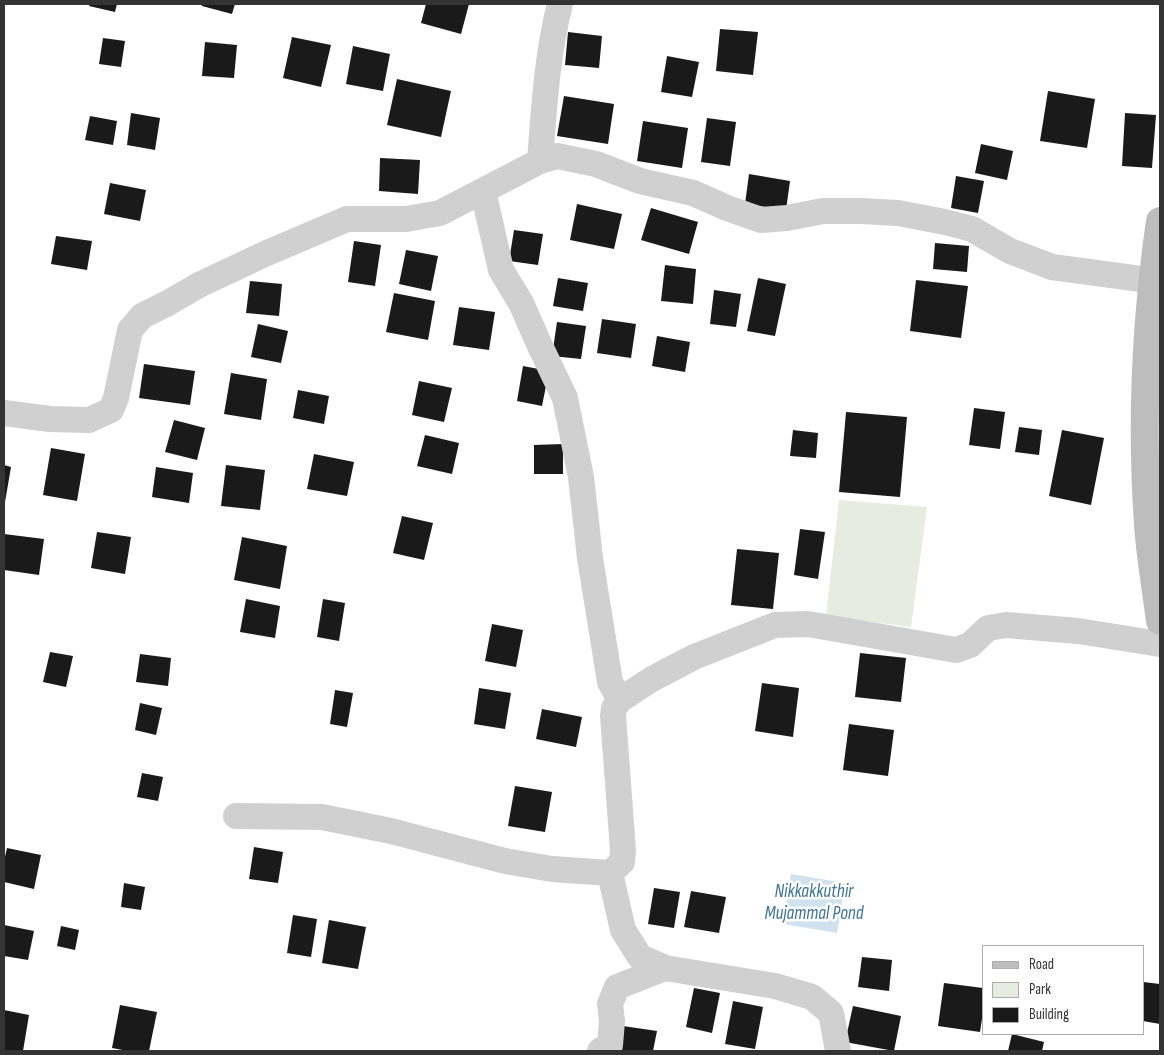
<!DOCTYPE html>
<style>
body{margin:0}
#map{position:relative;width:1164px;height:1055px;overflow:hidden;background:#fff;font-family:"Sofia Sans Condensed",sans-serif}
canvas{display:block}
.frame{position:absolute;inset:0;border:5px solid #333;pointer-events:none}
.legend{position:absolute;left:982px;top:945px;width:162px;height:90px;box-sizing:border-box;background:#fff;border:1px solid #adadad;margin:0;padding:6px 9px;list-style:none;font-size:15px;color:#333}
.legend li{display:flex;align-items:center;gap:10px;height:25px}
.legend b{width:25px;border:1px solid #adadad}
</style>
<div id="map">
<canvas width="1164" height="1055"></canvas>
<div class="frame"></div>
<ul class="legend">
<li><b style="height:6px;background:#bdbdbd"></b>Road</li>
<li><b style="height:14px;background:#e6ecdf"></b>Park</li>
<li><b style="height:14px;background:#1a1a1a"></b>Building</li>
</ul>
</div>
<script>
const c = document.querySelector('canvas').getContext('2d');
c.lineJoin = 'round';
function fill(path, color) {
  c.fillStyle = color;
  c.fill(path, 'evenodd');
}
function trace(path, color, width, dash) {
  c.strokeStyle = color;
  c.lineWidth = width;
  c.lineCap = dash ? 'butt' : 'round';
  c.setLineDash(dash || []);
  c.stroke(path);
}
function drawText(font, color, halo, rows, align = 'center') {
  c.font = font + ' "Sofia Sans Condensed",sans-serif';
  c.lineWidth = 5;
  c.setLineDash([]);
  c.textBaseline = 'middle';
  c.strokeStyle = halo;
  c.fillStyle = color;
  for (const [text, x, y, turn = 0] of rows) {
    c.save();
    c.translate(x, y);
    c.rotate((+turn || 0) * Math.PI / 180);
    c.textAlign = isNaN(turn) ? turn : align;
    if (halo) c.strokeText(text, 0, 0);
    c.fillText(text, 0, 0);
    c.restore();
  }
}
fill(new Path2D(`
 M839,500l88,7 -16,120 -85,-11z`), '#e6ecdf');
fill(new Path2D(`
 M791,874l54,9 -8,50 -54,-9z`), '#cfe2ee');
fill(new Path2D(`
 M90,4h27l-2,8 -26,-6z
 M202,4h33l-3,10 -30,-8z
 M426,4h43l-8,30 -40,-11z
 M720,29l38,3 -5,43 -37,-4z
 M568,32l34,4 -3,32 -34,-3z
 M292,37l39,8 -10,42 -38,-9z
 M103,38l22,3 -4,26 -22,-3z
 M205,42l32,3 -3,33 -32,-2z
 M353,46l37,8 -7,37 -37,-7z
 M667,56l32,6 -7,35 -31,-5z
 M397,79l54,12 -10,46 -54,-12z
 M1048,91l47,8 -8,49 -47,-7z
 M564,96l50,8 -6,40 -51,-8z
 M131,113l29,5 -5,32 -28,-5z
 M1125,113l31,2 -4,53 -30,-2z
 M90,116l27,5 -4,24 -28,-5z
 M707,118l29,4 -6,44 -29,-4z
 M643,121l45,7 -6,40 -45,-7z
 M981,144l32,7 -6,29 -32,-7z
 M380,158l40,2 -2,34 -39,-3z
 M749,174l41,7 -4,29 -41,-6z
 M956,176l28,5 -6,32 -27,-5z
 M110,183l36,7 -6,31 -36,-7z
 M577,204l45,10 -8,35 -44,-9z
 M651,208l47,14 -9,32 -48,-14z
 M514,230l29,4 -5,31 -29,-4z
 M56,236l36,5 -5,29 -36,-6z
 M354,241l27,4 -6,41 -27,-4z
 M935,243l34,3 -2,26 -34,-3z
 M406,250l32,6 -7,35 -32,-7z
 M665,265l31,4 -3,35 -32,-3z
 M558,278l30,5 -5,28 -30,-5z
 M758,278l28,6 -11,52 -28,-5z
 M916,280l52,6 -7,52 -51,-7z
 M250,281l32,3 -3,32 -33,-3z
 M714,290l27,4 -5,33 -26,-3z
 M394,293l41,8 -7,39 -42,-8z
 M459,307l36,5 -6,38 -36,-5z
 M602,319l34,5 -5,34 -34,-5z
 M557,322l29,4 -5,33 -29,-3z
 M258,324l30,7 -7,32 -30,-6z
 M657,336l33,6 -5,30 -33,-6z
 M144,364l51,7 -5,34 -51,-7z
 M523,366l26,5 -7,35 -25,-5z
 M231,373l36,6 -6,41 -37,-6z
 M419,381l33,7 -8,34 -32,-7z
 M298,390l31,6 -5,28 -31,-6z
 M974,408l31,4 -5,37 -31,-4z
 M846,412l61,5 -7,80 -61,-5z
 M174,420l31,8 -8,32 -32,-8z
 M1019,427l23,3 -3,25 -24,-3z
 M793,430l25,3 -2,25 -26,-2z
 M1062,430l42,8 -13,67 -42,-9z
 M425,435l34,8 -7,31 -35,-8z
 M563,444v30h-29v-29z
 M51,448l34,6 -8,47 -34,-6z
 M314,454l40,8 -7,34 -40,-7z
 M4,465l7,2 -6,35h-1z
 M226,465l39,5 -5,40 -39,-4z
 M156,467l37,6 -4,30 -37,-6z
 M402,516l31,7 -9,37 -31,-7z
 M800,529l25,3 -7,47 -24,-4z
 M97,532l34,5 -6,37 -34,-6z
 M4,534l40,5 -5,36 -35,-5z
 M242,537l45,9 -7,43 -46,-9z
 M737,549l42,4 -6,56 -42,-4z
 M246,599l34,7 -5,32 -35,-6z
 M323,599l22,4 -6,38 -22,-4z
 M492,624l31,6 -7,37 -31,-6z
 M50,652l23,4 -7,31 -23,-5z
 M860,653l46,5 -5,44 -46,-5z
 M140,654l31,4 -3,28 -32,-4z
 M762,683l37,5 -6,49 -38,-6z
 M479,688l32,5 -6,36 -31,-5z
 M335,690l18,3 -6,34 -17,-3z
 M140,703l22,5 -6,27 -21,-5z
 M542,709l40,8 -6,30 -40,-8z
 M849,724l45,6 -6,46 -45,-6z
 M142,773l21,4 -5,24 -21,-4z
 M515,786l37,6 -7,40 -37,-6z
 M254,847l29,5 -5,31 -29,-4z
 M7,848l34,7 -7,34 -30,-7v-21z
 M124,883l21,4 -4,23 -20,-3z
 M654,888l26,4 -6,36 -26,-4z
 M691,891l35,6 -7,36 -35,-6z
 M293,915l24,4 -6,38 -24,-4z
 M329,920l37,7 -8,42 -36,-6z
 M4,925l30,6 -6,29 -24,-4z
 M61,926l18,4 -4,20 -18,-4z
 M862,957l30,3 -3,31 -31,-4z
 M1143,982l17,2v40l-17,-3z
 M944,983l39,5v24l-3,20 -42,-6z
 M694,988l26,5 -8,40 -26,-6z
 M733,1001l30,6 -8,42 -30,-5z
 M120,1005l37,7 -8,39h-21l-16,-3z
 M853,1006l48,10 -7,35 -49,-9z
 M4,1010l25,5 -6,36h-19z
 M623,1026l34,5 -4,20h-34z
 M1012,1034l32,8 -2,9h-34z`), '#1a1a1a');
trace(new Path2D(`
 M540,161c4,-52 7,-107 20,-157
 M483,191l18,79 20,33 19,43 25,52 16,79 9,81 20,124 10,18
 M4,413l46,6 39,1 22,-10 5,-12 14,-68 12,-14 26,-13 31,-18 68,-32 80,-34h59l34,-6 100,-52 17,-5 39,8 44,17 53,12 34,15 34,12 26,-2 36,-7h38l37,2 47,9 27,7 38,22 42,16 89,12 11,-2
 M236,816l86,1 69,14 114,30 47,8 58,4 12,-11 1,-12 -10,-134 1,-8 6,-8 32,-21 42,-22 81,-32 33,-1 148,26 14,-5 18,-17 18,-3 72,6 82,13
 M610,873l13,57 17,27 25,11 110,18 37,11 19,16 7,38
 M600,1051l10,-6 2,-24 -2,-17 7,-17 48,-19`), '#d0d0d0', 26);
trace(new Path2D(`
 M1160,221c-14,98 -19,204 -12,303 2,32 8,65 12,97`), '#bdbdbd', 28);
drawText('italic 19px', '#3f7597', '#fff', [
 ["Nikkakkuthir",814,892],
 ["Mujammal Pond",814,914]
]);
</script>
